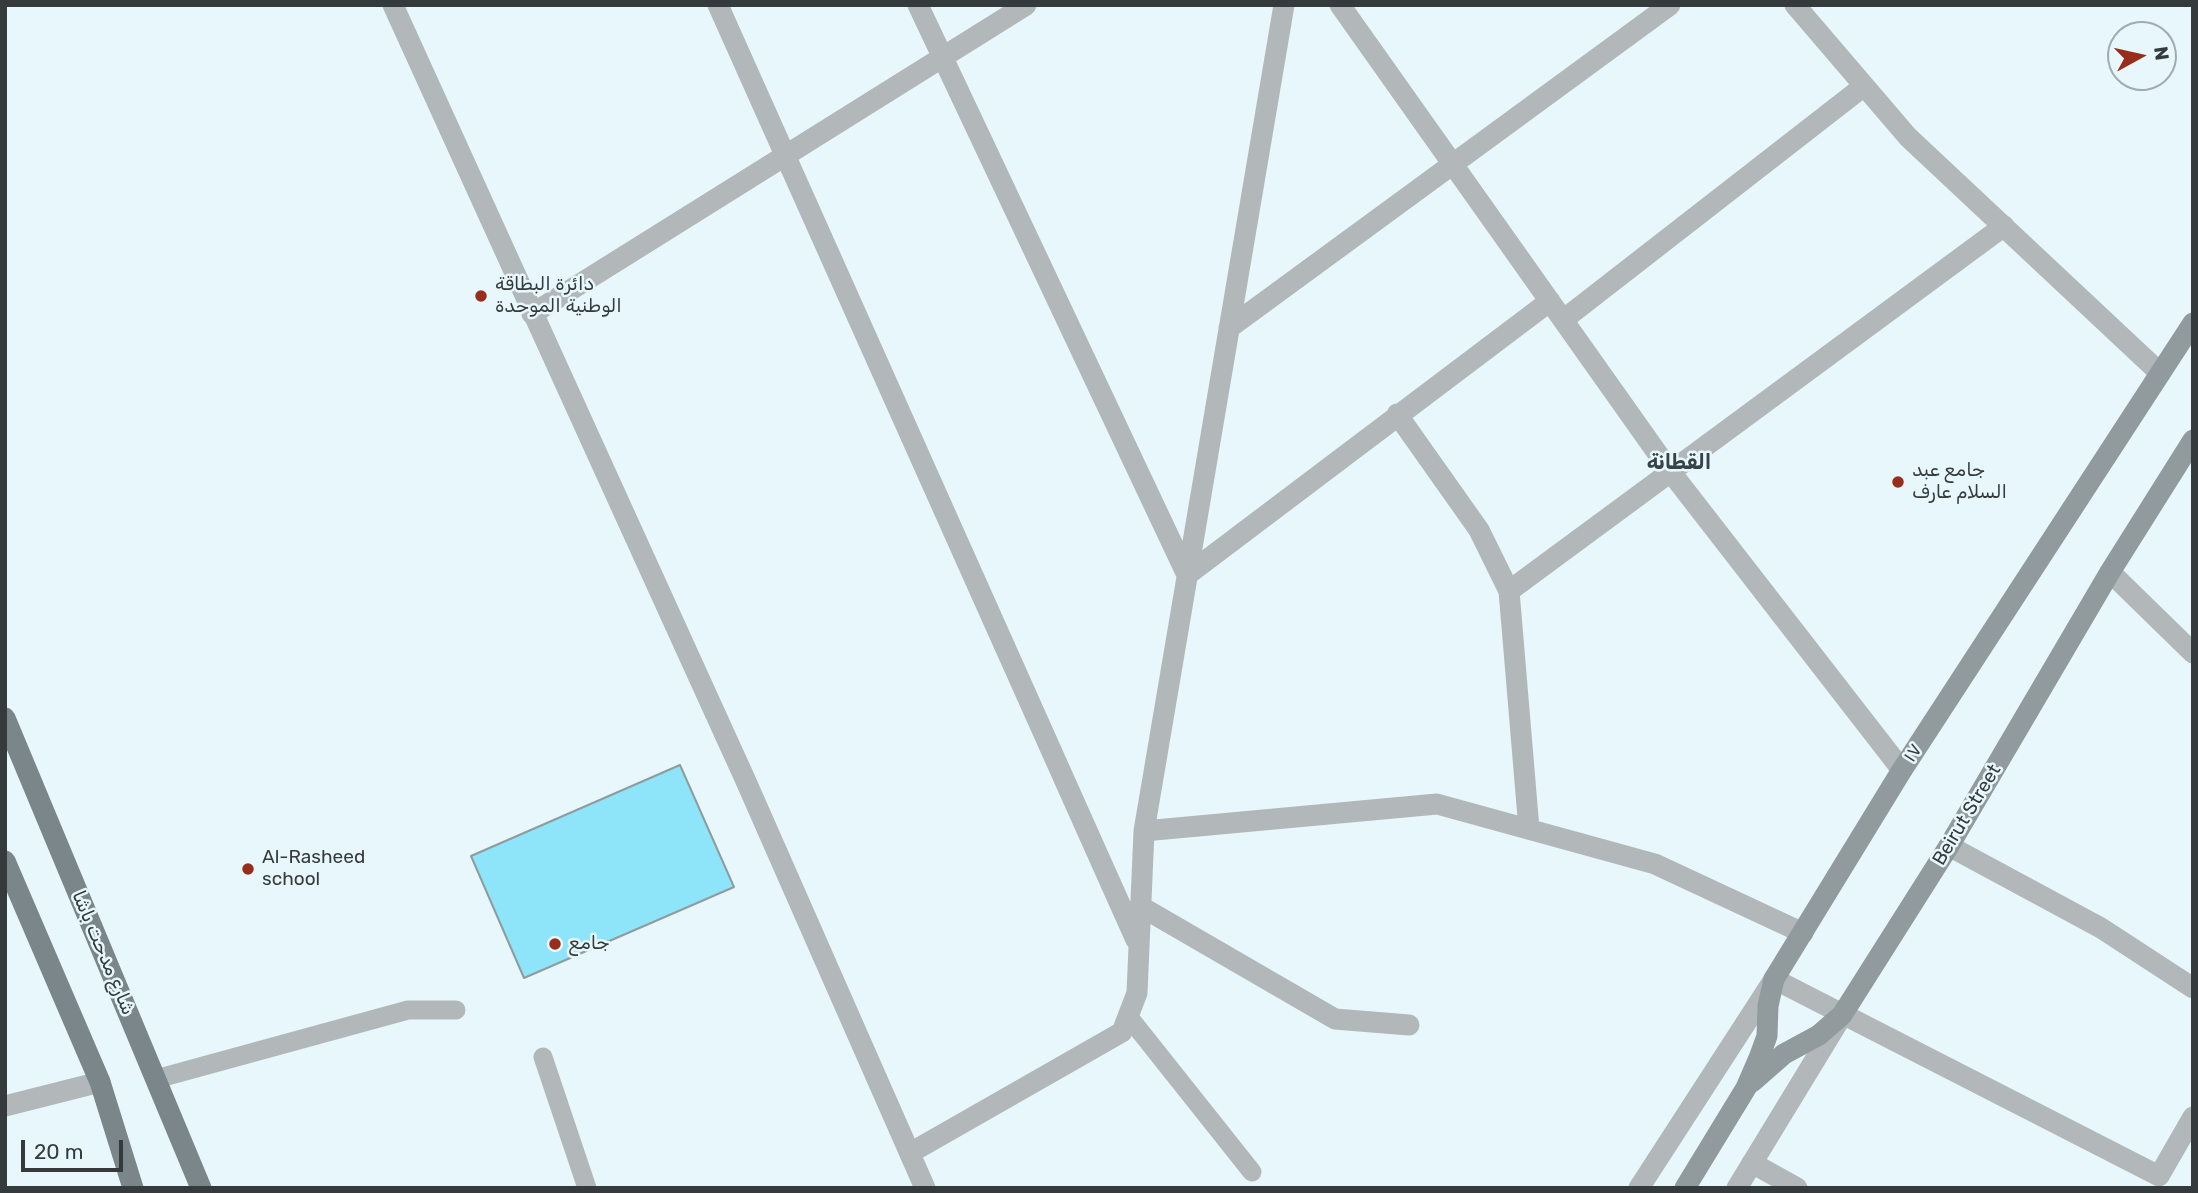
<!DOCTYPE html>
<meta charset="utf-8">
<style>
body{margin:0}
#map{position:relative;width:2198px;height:1193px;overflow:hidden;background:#e8f7fb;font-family:Rubik,sans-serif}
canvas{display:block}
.frame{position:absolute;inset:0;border:7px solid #353b3d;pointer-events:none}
.north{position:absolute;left:2107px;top:21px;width:70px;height:70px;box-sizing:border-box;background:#e8f7fb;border:2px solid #a0acaf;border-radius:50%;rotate:82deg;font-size:19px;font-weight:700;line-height:28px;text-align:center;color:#353b3d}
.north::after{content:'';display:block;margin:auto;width:24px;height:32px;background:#972e1b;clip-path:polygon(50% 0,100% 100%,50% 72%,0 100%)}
.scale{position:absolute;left:21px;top:1140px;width:102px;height:32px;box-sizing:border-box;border:4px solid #353b3d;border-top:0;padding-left:9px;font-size:21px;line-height:24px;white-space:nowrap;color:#353b3d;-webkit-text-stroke:5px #e8f7fb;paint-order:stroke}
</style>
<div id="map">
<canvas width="2198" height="1193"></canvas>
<div class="frame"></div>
<div class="north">N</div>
<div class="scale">20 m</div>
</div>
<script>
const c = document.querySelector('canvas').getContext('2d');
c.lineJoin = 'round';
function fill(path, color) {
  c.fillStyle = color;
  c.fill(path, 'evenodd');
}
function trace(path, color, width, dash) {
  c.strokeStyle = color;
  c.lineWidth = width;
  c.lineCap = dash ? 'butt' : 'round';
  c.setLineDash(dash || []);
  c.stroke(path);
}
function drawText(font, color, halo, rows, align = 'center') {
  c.font = font + ' Rubik,Vazirmatn,sans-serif';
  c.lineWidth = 5;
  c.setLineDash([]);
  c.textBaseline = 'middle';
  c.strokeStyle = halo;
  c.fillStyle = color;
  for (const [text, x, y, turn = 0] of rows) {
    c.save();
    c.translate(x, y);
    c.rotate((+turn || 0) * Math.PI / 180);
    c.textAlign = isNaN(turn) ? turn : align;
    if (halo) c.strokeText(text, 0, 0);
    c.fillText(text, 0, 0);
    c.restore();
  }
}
const building = new Path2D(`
 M680,765l54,122 -210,91 -53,-122z`);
fill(building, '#8ee4f9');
trace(building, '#8e9c9f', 2);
trace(new Path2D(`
 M1128,1016l124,156
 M543,1057l44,131
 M156,1079l252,-69h48`), '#b2b8ba', 19);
trace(new Path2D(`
 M718,5l418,935
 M918,5l269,570 363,-274
 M1340,5l330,466 232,299
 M1795,5l113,132 252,236
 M532,314l494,-309
 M1563,320l301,-234
 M1229,328l441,-323
 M1397,414l82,116 30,61 20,238
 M2110,572l83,81
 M1509,591l495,-365
 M1144,831l293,-27 218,60 148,69
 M1949,846l152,82 92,60
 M1140,906l195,113 74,6
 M1774,979l385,197 34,-59
 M5,1106l95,-24
 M910,1153l212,-121 15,-39 7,-162 140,-826
 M1752,1163l45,25`), '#b2b8ba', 21);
trace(new Path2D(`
 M393,5l352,774 180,409
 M1639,1188l134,-207
 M1737,1188l103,-169`), '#b2b8ba', 21);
trace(new Path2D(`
 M1752,1082l32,-28 35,-19 23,-20 107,-169 161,-274 83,-132
 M1685,1188l61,-100 13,-30 8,-22 1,-30 6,-27 128,-209 291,-447`), '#919b9d', 21);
trace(new Path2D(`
 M5,718l196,470
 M5,861l95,221 33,106`), '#7a8689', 21);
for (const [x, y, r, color] of [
 [481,296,7,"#972e1b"],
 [1898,482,7,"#972e1b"],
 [248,869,7,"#972e1b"],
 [555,944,7,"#972e1b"]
]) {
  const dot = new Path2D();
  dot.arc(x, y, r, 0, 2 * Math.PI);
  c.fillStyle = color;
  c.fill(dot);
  trace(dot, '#e8f7fb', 2.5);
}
drawText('19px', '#353b3d', '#e8f7fb', [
 ["دائرة البطاقة",495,285],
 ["الوطنية الموحدة",495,307],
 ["جامع عبد",1912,471],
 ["السلام عارف",1912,493],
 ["Al-Rasheed",262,858],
 ["school",262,880],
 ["جامع",569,944]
], 'left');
drawText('19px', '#353b3d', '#e8f7fb', [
 ["١٧",1913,753,-57],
 ["Beirut Street",1967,815,-59],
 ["شارع مدحت باشا",103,953,67]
]);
drawText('bold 21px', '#374346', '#e8f7fb', [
 ["القطانة",1679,463]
]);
</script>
